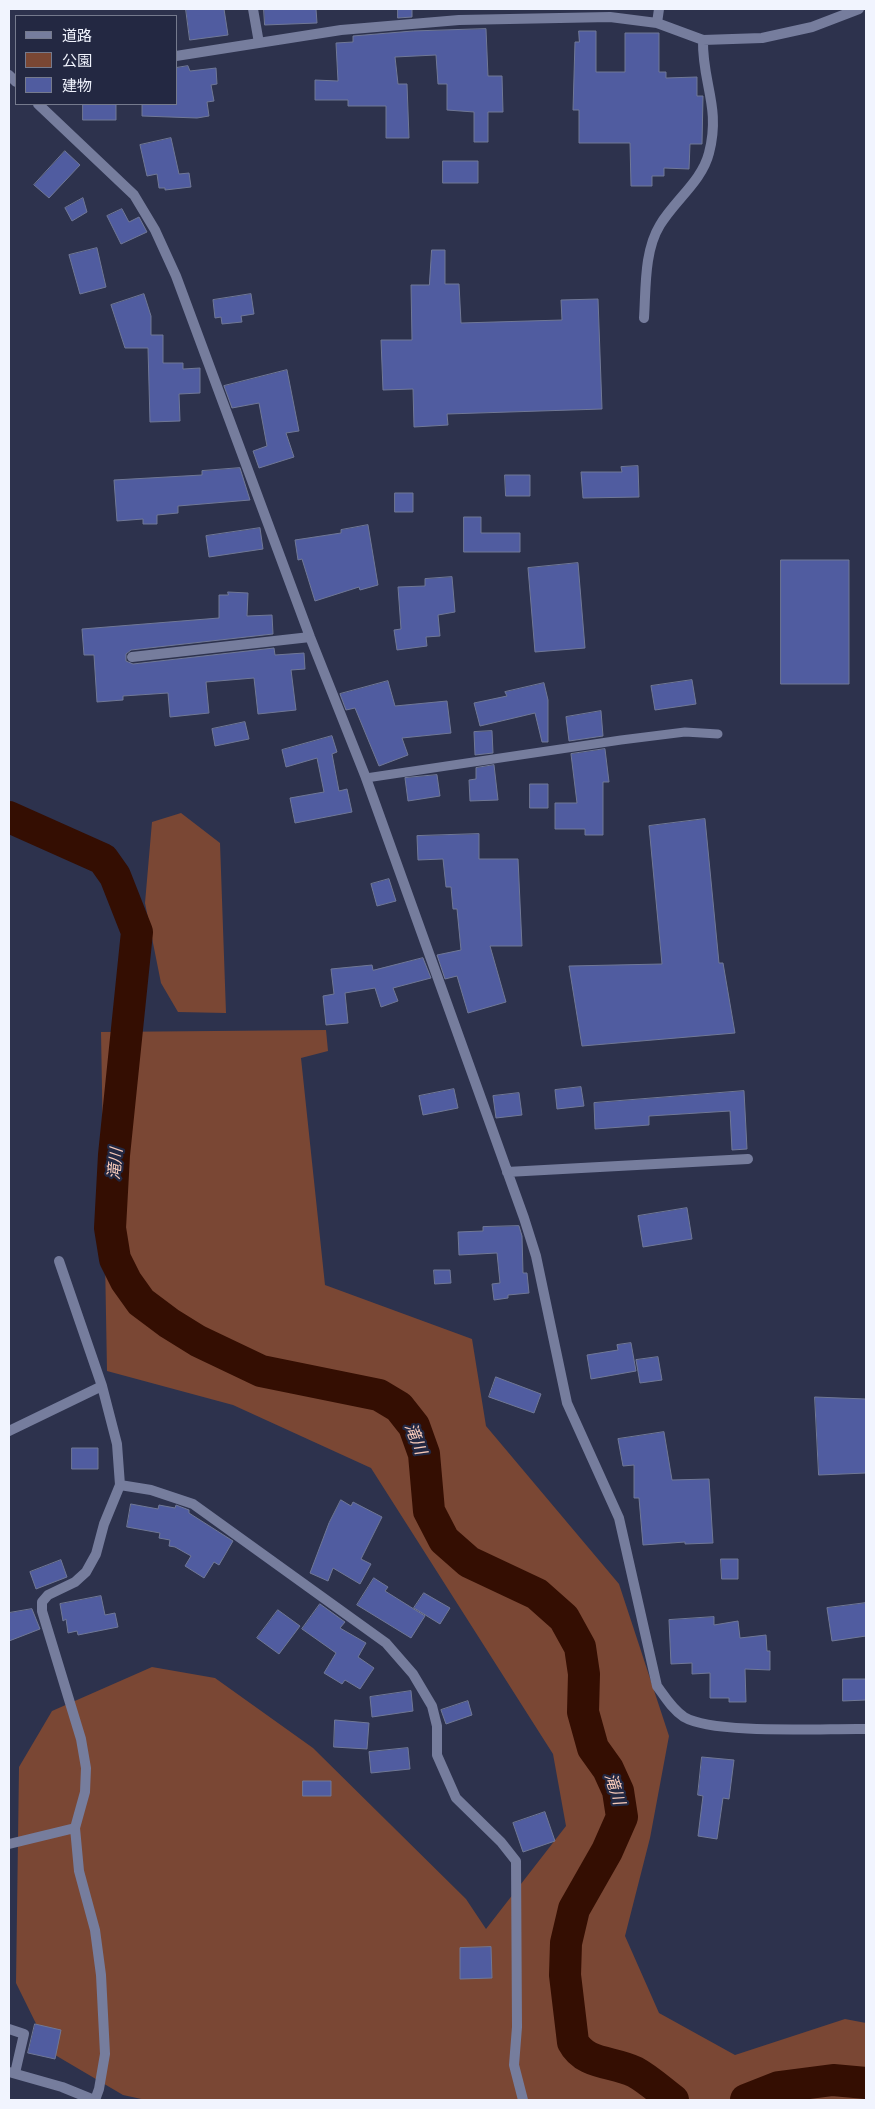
<!DOCTYPE html>
<meta charset="utf-8">
<style>
body{margin:0}
#map{position:relative;width:875px;height:2109px;overflow:hidden;background:#2d324d;font-family:"Fira Sans","Noto Sans JP",sans-serif}
canvas{display:block}
.frame{position:absolute;inset:0;border:10px solid #f1f4fe;pointer-events:none}
.legend{position:absolute;left:15px;top:15px;width:162px;height:90px;box-sizing:border-box;background:#232842;border:1px solid #757a8d;margin:0;padding:6px 9px;list-style:none;font-size:15px;color:#f1f4fe}
.legend li{display:flex;align-items:center;gap:10px;height:25px}
.legend b{width:25px;border:1px solid #757a8d}
</style>
<div id="map">
<canvas width="875" height="2109"></canvas>
<div class="frame"></div>
<ul class="legend">
<li><b style="height:6px;background:#767d9d"></b>道路</li>
<li><b style="height:14px;background:#7a4734"></b>公園</li>
<li><b style="height:14px;background:#505ca0"></b>建物</li>
</ul>
</div>
<script>
const c = document.querySelector('canvas').getContext('2d');
c.lineJoin = 'round';
function fill(path, color) {
  c.fillStyle = color;
  c.fill(path, 'evenodd');
}
function trace(path, color, width, dash) {
  c.strokeStyle = color;
  c.lineWidth = width;
  c.lineCap = dash ? 'butt' : 'round';
  c.setLineDash(dash || []);
  c.stroke(path);
}
function drawText(font, color, halo, rows, align = 'center') {
  c.font = font + ' "Fira Sans","Noto Sans JP",sans-serif';
  c.lineWidth = 4.5;
  c.setLineDash([]);
  c.textBaseline = 'middle';
  c.strokeStyle = halo;
  c.fillStyle = color;
  for (const [text, x, y, turn = 0] of rows) {
    c.save();
    c.translate(x, y);
    c.rotate((+turn || 0) * Math.PI / 180);
    c.textAlign = isNaN(turn) ? turn : align;
    if (halo) c.strokeText(text, 0, 0);
    c.fillText(text, 0, 0);
    c.restore();
  }
}
fill(new Path2D(`
 M181,813l39,30 6,170 -48,-1 -17,-29 -16,-80 7,-81z
 M326,1030l2,21 -27,7 24,227 147,54 14,87 133,158 50,152 -19,102 -25,98 34,77 76,42 110,-36 21,4v77h-720l-23,-5 -73,-43 -34,-69 3,-216 33,-56 100,-44 63,11 98,70 153,151 20,30 80,-103 -13,-72 -182,-286 -138,-63 -126,-34 -6,-339z`), '#7a4734');
trace(new Path2D(`
 M9,817l94,42 12,17 22,56 -23,223 -4,73 5,31 11,22 15,21 28,21 29,18 63,30 118,24 20,12 15,19 10,28 5,57 15,29 25,22 68,32 27,24 16,29 4,27 -1,38 10,36 15,21 10,22 4,26 -15,34 -33,58 -8,34 -1,32 8,67c12,23 40,19 62,30 13,7 26,19 38,28
 M746,2100l33,-13 54,-7 33,3`), '#340e02', 32);
const building = new Path2D(`
 M186,9h38l4,26 -38,5z
 M264,9h52l1,14 -52,2z
 M398,9h14v8l-14,1z
 M486,29l2,47h14l1,36h-15v30h-14v-30l-27,-2v-26h-9l-2,-29 -41,2 3,27h9l2,54h-23v-32h-38v-6h-33v-20l23,1 -2,-38 17,-1v-6l60,-5z
 M579,31h17v41h29v-39h34v39h7v6l31,-1v19h6l-1,48h-12l-1,25 -25,-1v8h-12v10h-21l-1,-43h-51v-33h-6l2,-68h4z
 M188,66l2,5 26,-3 1,16 -6,1 3,16 -7,1 2,14 -12,2 -55,-2v-12h34v-36z
 M83,104h33v16h-33z
 M171,138l8,36 10,-1 2,14 -26,3v-2h-6l-2,-14 -10,2 -7,-31z
 M65,151l15,14 -31,33 -15,-13z
 M443,161h35v22h-35z
 M83,198l4,14 -15,9 -7,-13z
 M122,209l7,13 10,-5 8,15 -26,12 -14,-28z
 M97,248l9,39 -26,7 -11,-39z
 M432,250h13v34h14l2,39 101,-3 -1,-20 37,-1 4,110 -155,5 1,11 -34,2 -1,-38 -30,1 -2,-50h31l-1,-55h18z
 M144,294l7,22v19h12v28h20v6l17,-1v25l-21,1 1,27 -30,1 -2,-74h-23l-14,-43z
 M251,294l3,20 -13,2 1,6 -20,2 -1,-7 -6,1 -2,-18z
 M287,370l12,61 -13,2 8,24 -35,11 -6,-17 14,-5 -8,-43 -27,5 -8,-22z
 M638,466l1,31 -56,1 -2,-26h41l-1,-5z
 M240,468l10,32 -72,6v7l-21,2v9h-14v-5l-26,2 -3,-41 88,-5v-4z
 M505,475h25v21h-24z
 M395,493h18v19h-18z
 M464,517h17v16h39v19h-56z
 M368,525l10,60 -18,5 -1,-3 -44,14 -13,-42 -4,1 -3,-20 46,-7v-3z
 M260,528l3,21 -54,8 -3,-21z
 M781,560h68v124h-68z
 M578,563l7,85 -50,4 -7,-84z
 M452,577l3,35 -17,3 2,21 -14,1 1,9 -30,4 -3,-20 7,-1 -3,-42 27,-1v-7z
 M228,592l20,1 -1,23 25,-1 1,19 -142,16 -5,4v7l7,3 141,-16 1,7 29,-2 1,16 -14,1 5,40 -38,4 -4,-36 -48,4 3,31 -39,4 -2,-24 -45,3v4l-26,2 -3,-47h-10l-2,-26 137,-11v-23h9z
 M692,680l4,24 -41,6 -4,-24z
 M388,681l7,25 52,-5 4,32 -49,5 6,17 -29,11 -24,-58 -9,2 -6,-16z
 M544,683l4,17v42h-6l-7,-29 -55,13 -6,-23 33,-7 -2,-4z
 M601,711l2,25 -34,5 -3,-24z
 M245,722l4,17 -34,7 -3,-17z
 M492,731l1,22 -18,2 -1,-23z
 M332,736l5,16 -5,2 7,37 8,-2 5,23 -57,11 -5,-25 34,-6 -7,-34 -31,9 -4,-17z
 M605,749l4,33h-6v53h-18v-6h-30v-26h22l-6,-49z
 M494,765l4,35 -28,1 -1,-21 7,-1v-11z
 M437,775l3,21 -32,5 -3,-23z
 M530,784h18v24h-18z
 M705,819l14,144h4l12,70 -153,13 -13,-80 93,-2 -13,-138z
 M479,834v25h39l4,87h-32l16,56 -38,11 -11,-37 -12,3 -8,-24 24,-5 -4,-41h-4l-2,-22h-5l-3,-28 -25,1 -1,-24z
 M389,879l7,22 -19,5 -6,-22z
 M423,958l8,20 -38,10 5,13 -17,6 -6,-19 -30,5 3,30 -22,2 -3,-29 11,-2 -3,-25 41,-4 1,5z
 M581,1087l3,19 -27,3 -2,-19z
 M454,1089l4,19 -35,7 -4,-19z
 M744,1091l3,58 -15,1 -2,-39 -81,5v9l-54,4 -1,-26z
 M519,1093l3,22 -26,3 -3,-22z
 M687,1208l5,31 -49,8 -5,-31z
 M519,1226l3,10 1,37h4l2,20 -21,2v3l-14,2 -2,-16 8,-1 -3,-30 -38,2 -1,-23 25,-1v-4z
 M434,1270h16l1,13 -16,1z
 M631,1343l5,28 -45,8 -4,-24 31,-5 -1,-5z
 M658,1357l4,23 -22,3 -4,-23z
 M496,1377l45,17 -7,19 -45,-16z
 M815,1397l51,2v74l-47,2z
 M664,1432l8,48 37,-1 4,64 -28,1v-2l-42,3 -4,-47h-5v-33l-11,1 -5,-27z
 M72,1448h26v21h-26z
 M341,1500l10,6 2,-4 29,15 -21,42 10,5 -11,20 -27,-16 -5,13 -18,-8 19,-50z
 M131,1504l27,5 1,-4 16,3 1,-3 13,5v3l44,28 -14,24 -5,-3 -10,16 -19,-12 6,-10 -16,-9 -6,-1 1,-6 -11,-2 1,-5 -33,-6z
 M721,1559h17v20h-16z
 M61,1560l6,17 -31,12 -6,-17z
 M374,1578l14,9 -3,4 40,25 -14,22 -54,-33z
 M424,1593l26,15 -10,16 -26,-16z
 M101,1596l4,19 10,-2 3,14 -40,8 -1,-4 -9,2 -2,-14 -3,2 -3,-17z
 M866,1603v33l-34,5 -5,-33z
 M320,1604l25,18 -5,6 26,15 -8,14 16,11 -14,21 -15,-9 -3,4 -18,-11 12,-20 -34,-24z
 M32,1609l8,20 -31,12v-28z
 M278,1610l22,16 -21,28 -22,-16z
 M714,1617v8l24,-4 2,17 26,-3 1,16h3v19l-25,-1 1,33h-17v-4h-19v-25l-18,1v-11l-21,1 -2,-44z
 M843,1679h23v21l-23,1z
 M411,1691l2,20 -41,6 -2,-20z
 M468,1701l4,14 -26,9 -5,-14z
 M335,1720l34,3 -2,26 -33,-2z
 M408,1748l2,21 -39,4 -2,-21z
 M702,1757l32,3 -5,39 -6,-1 -6,41 -19,-3 5,-40 -5,-1z
 M303,1781h28v15h-28z
 M545,1812l10,29 -32,11 -10,-29z
 M491,1947l1,31 -32,1v-31z
 M35,2024l26,6 -6,29 -27,-6z`);
fill(building, '#505ca0');
trace(building, '#707896', 1);
trace(new Path2D(`
 M366,778l255,-38 64,-8 33,2`), '#767d9d', 9);
trace(new Path2D(`
 M253,9l6,34
 M657,23l2,-14
 M176,56l165,-26 118,-10 151,-3 47,6 46,17 59,-2 50,-11 47,-18
 M9,75l7,7
 M38,104l96,91 21,35 21,46 134,361 56,141 158,440 12,38 31,147 52,115 38,168c8,11 15,23 27,31 30,18 143,11 182,12
 M644,318c2,-30 0,-67 16,-93 15,-25 42,-44 49,-72 12,-46 -7,-70 -6,-113
 M132,657l178,-20
 M507,1172l241,-13
 M59,1261l43,125 15,58 3,41 -16,39 -8,30 -10,18 -11,10 -27,13 -6,7v9l39,128 5,29 -1,24 -10,36 4,43 16,59 6,45 4,79 -6,35 -4,11
 M9,1431l93,-45
 M120,1485l31,5 42,14 193,139 27,31 19,32 5,20v29l19,43 45,44 15,19 1,166 -3,38 9,35
 M9,1844l66,-16
 M9,2029l15,5 -9,39
 M9,2072l53,15 32,13`), '#767d9d', 10);
drawText('italic 16px', '#f6c9b9', '#232842', [
 ["滝川",116,1164,-85],
 ["滝川",415,1439,68],
 ["滝川",614,1789,72]
]);
</script>
